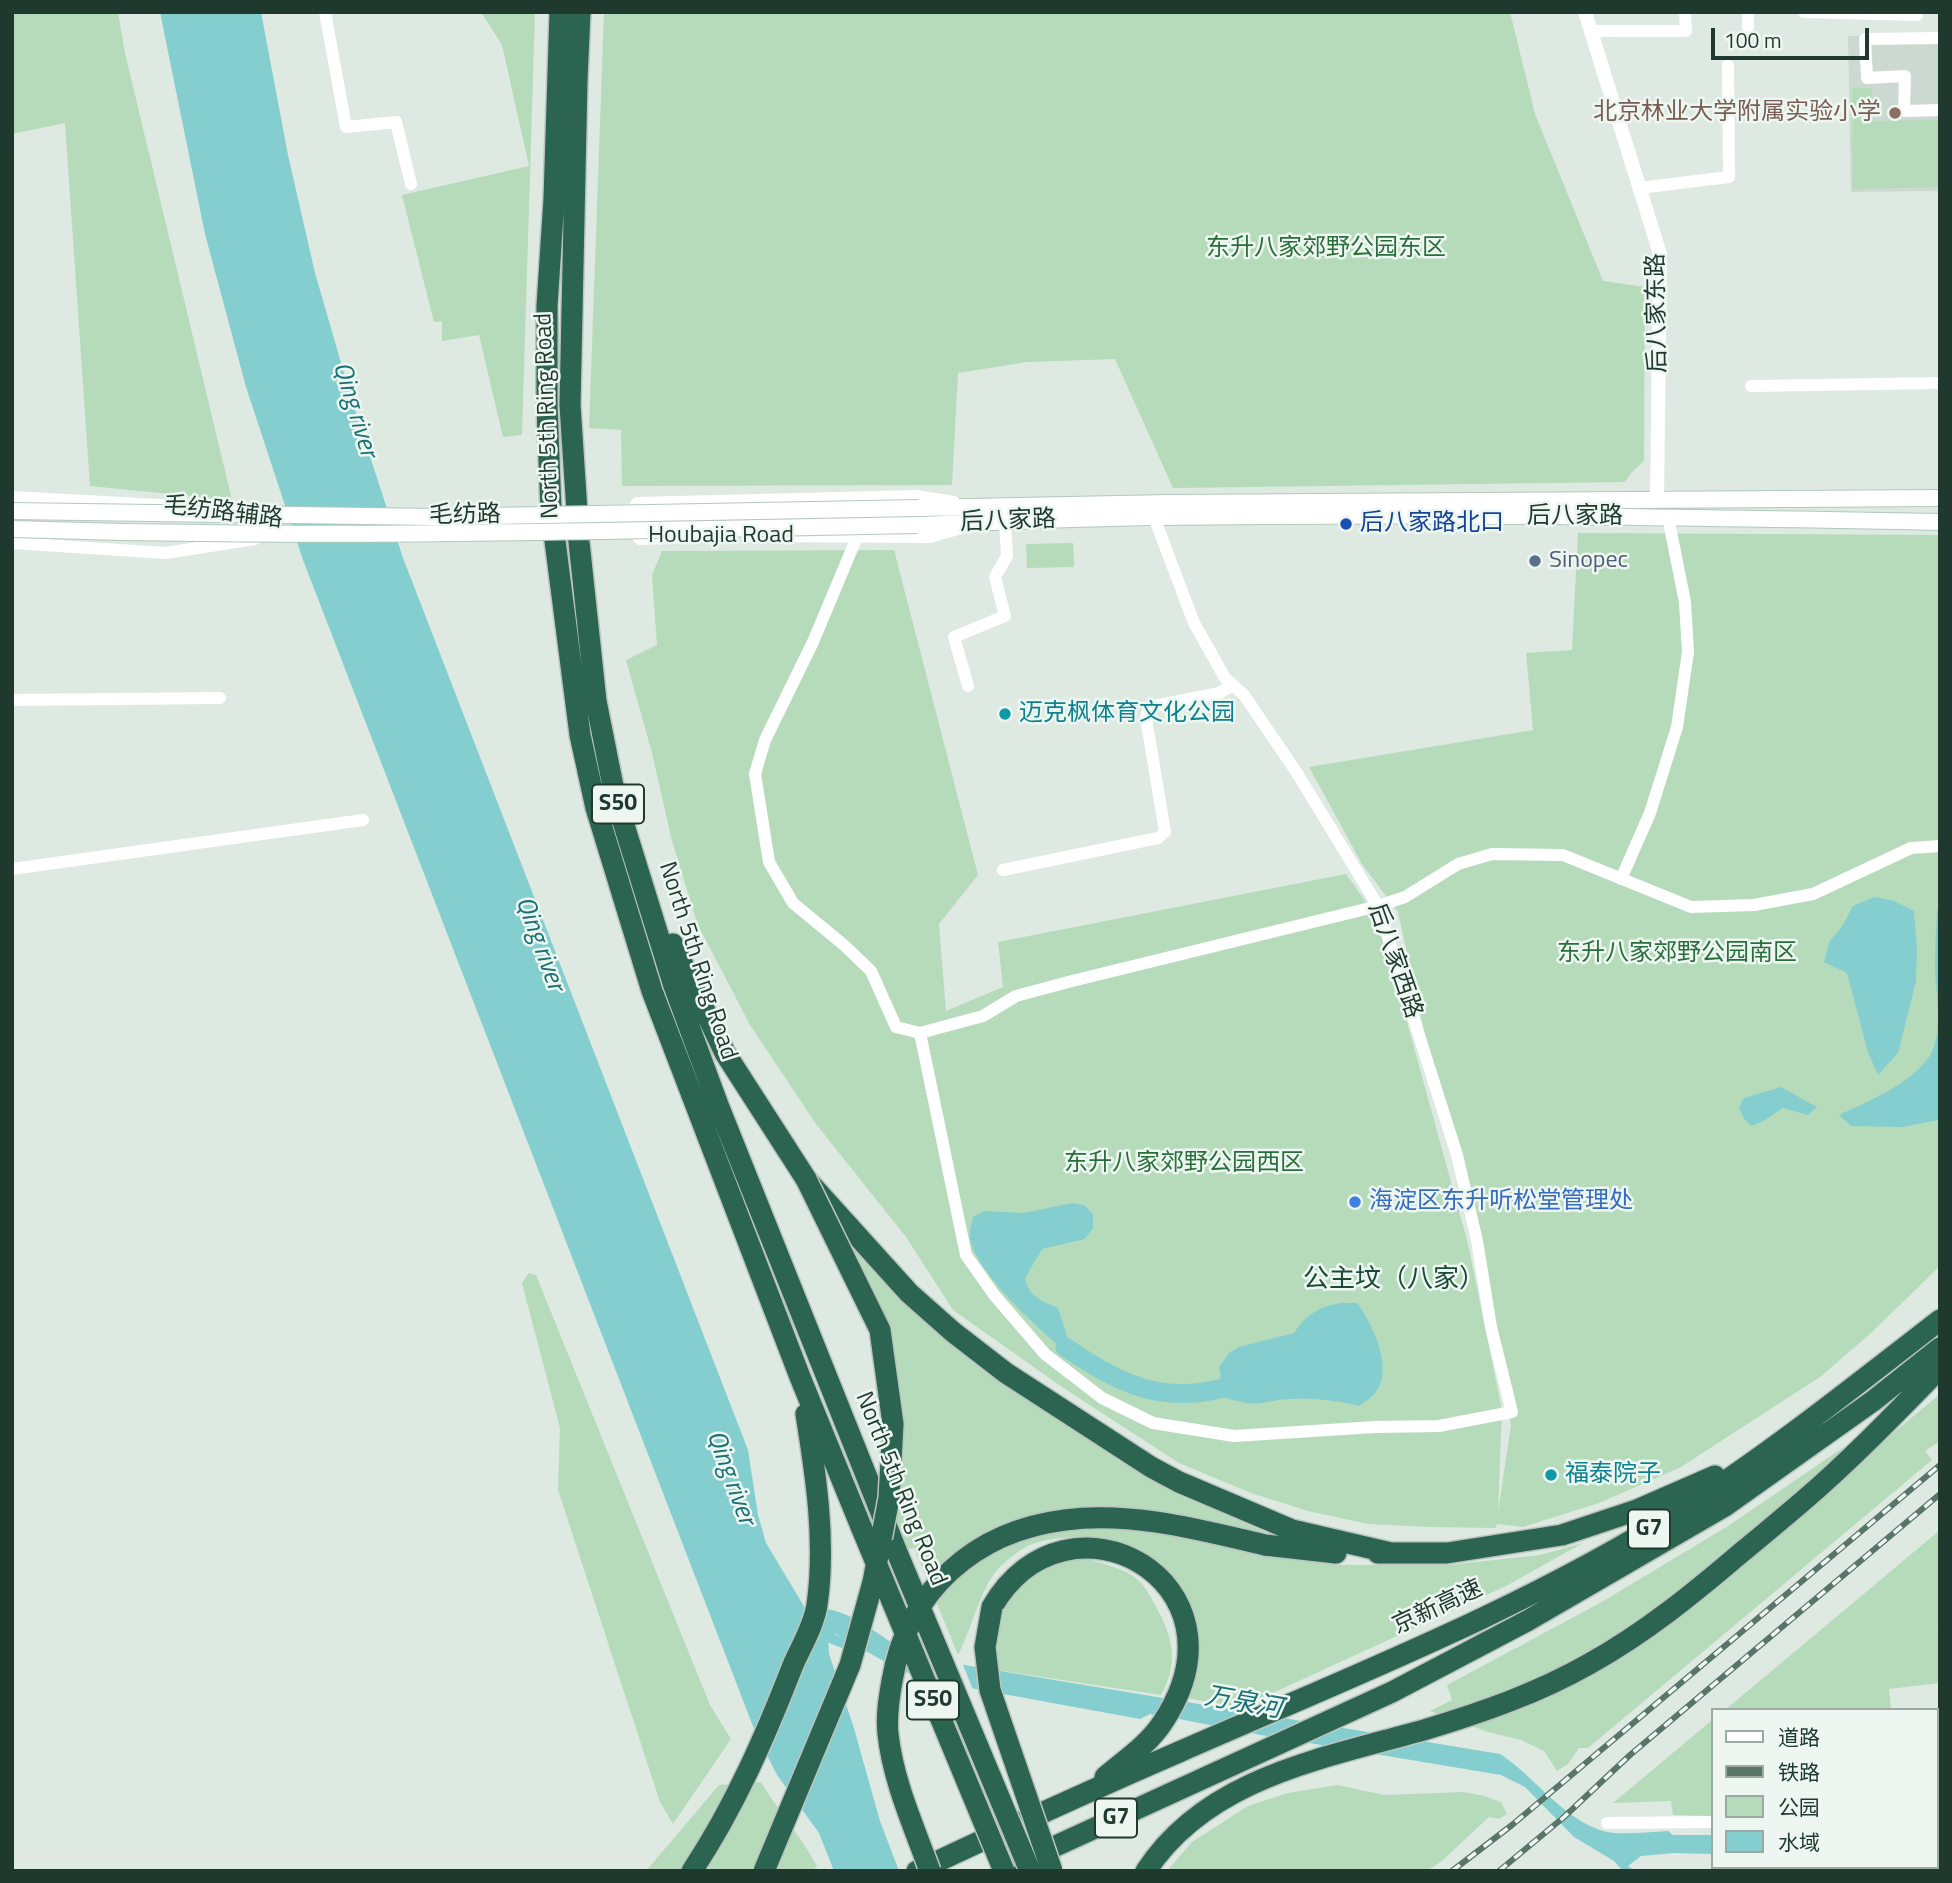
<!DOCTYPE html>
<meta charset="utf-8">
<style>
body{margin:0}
#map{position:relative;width:1952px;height:1883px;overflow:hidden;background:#dee9e2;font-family:"Titillium Web","Noto Sans SC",sans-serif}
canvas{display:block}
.frame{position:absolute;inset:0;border:14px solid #1f392e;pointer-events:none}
.legend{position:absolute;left:1711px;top:1708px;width:228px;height:161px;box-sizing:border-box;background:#eef6f1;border:2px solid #9baaa3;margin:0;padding:9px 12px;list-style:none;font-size:21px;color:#1f392e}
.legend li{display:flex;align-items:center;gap:14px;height:35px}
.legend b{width:35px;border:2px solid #9baaa3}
.scale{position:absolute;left:1711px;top:28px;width:158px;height:32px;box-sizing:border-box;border:4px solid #1f392e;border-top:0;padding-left:9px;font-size:21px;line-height:24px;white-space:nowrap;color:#1f392e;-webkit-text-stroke:5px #eef6f1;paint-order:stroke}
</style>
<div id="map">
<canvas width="1952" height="1883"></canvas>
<div class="frame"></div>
<ul class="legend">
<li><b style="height:9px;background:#fff"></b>道路</li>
<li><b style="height:9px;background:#597569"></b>铁路</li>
<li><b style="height:19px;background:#b6dbbb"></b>公园</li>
<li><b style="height:19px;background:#85cecf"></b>水域</li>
</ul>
<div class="scale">100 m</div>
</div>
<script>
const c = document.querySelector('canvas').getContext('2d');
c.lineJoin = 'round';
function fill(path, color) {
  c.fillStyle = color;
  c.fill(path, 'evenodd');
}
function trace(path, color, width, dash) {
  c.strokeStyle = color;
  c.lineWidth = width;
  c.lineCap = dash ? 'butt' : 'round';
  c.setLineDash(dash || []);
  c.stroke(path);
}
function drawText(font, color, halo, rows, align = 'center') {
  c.font = font + ' "Titillium Web","Noto Sans SC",sans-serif';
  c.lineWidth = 5;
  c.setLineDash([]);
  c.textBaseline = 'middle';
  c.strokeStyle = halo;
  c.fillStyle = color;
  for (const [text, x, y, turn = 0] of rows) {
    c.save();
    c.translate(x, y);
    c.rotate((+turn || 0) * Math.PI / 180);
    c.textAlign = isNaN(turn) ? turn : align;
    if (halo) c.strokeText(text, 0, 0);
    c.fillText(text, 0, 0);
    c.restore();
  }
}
fill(new Path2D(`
 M1940,34v157l-89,1 -3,-156z`), '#ccd9d1');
fill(new Path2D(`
 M12,12h106l7,41 107,447 -142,-14 -25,-363 -53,11z
 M481,12h54l-13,423 -19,2 -24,-102 -37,6v-20l-8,1 -32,-127 127,-29 -27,-121z
 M604,12h906l25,102 68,167 42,6 -1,174 -12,11 -7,10 -452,6 -58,-129 -88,3 -69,11 -6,112 -330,1 -1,-56 -32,-2z
 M1852,88h20l1,33 67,-1v67l-87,2z
 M1578,533l362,2v731l-69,67 -51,44 -139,90 -82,36 -76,24 -26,-3 -1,4 -65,-1 -63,-3 -60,-13 -57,-18 -72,-30 -117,-76 -109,-77 -47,-73 -90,-113 -66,-99 -53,-102 -26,-86 -19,-84 -26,-93 31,-15 -5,-70 10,-24 232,-1 84,325 -39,49 7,87 57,-24 -5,-45 348,-68 33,46 89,324 34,166 -4,102 13,-87 -113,-513 -36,-48 -53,-97 224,-37 -7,-77 46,-3z
 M1073,543l1,24 -47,1 -1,-24z
 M850,1245l127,118 141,93 109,59 111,50h111l91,-10 43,-12 -77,43 -266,122 -58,-11c12,-29 21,-57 11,-88 -4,-12 -17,-26 -26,-34 -16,-15 -38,-29 -59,-35 -20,-6 -66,-3 -84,8 -7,4 -15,11 -21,16 -22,19 -31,65 -45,91l-44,-107 -8,2 -13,-32 5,-48 3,-72 -23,-94z
 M529,1273l7,2 174,430 21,34 -58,85 -13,-22 -102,-312 2,-62 -38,-145z
 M1940,1394v47l-15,10 7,9 -344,288h-9l-11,16 -11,7 -13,-20 -23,-11 -33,-8 -58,-21 22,-11 -5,-15 153,-82 128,-77 119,-81 21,9z
 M1940,1530v91l-3,4 3,4v54l-51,6 2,21h-166z
 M1087,1559c18,5 37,9 51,21 7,6 14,19 18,27 17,30 23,57 5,88l-165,-25 -2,-30 3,-22 20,-35 47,-22z
 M1712,1720v96l-39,-1 -2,-14 -58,2z
 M761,1782c17,29 40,54 56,84l-4,5h-167l73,-86z
 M1337,1785l47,10 80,-3 20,4 17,6 6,12 -8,5 -10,-2 -46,43 -16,11h-260l25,-29 56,-36 40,-13z`), '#b6dbbb');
fill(new Path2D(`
 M160,12h101l27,143 27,118 38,131 50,154 345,892 10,65 8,28 39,65c43,-3 66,23 100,43 15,8 47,11 65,15l530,88c35,22 70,75 114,79 18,1 36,-1 54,-2l5,4h39v19l-38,-1 -33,3 -13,10 7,5h-12l-9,-10 -40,-24 -49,-50 -24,-12 -240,-40 -82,-16 -29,-5 -10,5 -175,-32 -64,-16 -65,-37 -8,1 1,19 24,71 27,96 19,50h-65l-15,-38 -42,-58 -21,-41 -453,-1174 -57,-173 -41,-153z
 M1874,897l20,4 20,10 3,38 -1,32 -18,72 -20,22 -10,-23 -21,-79 -23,-11 5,-20 14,-17 10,-19z
 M1940,907v213l-38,7 -51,-1 -12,-11c30,-14 65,-28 87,-54 19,-22 10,-64 9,-90 0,-21 1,-41 2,-61z
 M1781,1087l36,20 -9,8 -25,-7 -18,12 -13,6 -8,-7 -5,-12 5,-9z
 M1072,1203l12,2 9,9v14l-8,11 -43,10 -17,29c4,19 17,23 33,30l11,34 -4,5 -7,-2c-27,-23 -80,-72 -88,-106 -1,-7 2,-16 3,-22l11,-6 40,2z
 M1341,1303h16c15,20 37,65 19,89 -4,5 -12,10 -17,14 -23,-6 -46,-8 -70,-7 -10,0 -18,3 -27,4 -13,2 -26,-2 -38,-6l-5,-30 10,-14 10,-6 55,-14c11,-18 26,-27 47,-30z`), '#85cecf');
fill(new Path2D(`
 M916,1650l45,10 13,32 -47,-11z`), '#dee9e2');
trace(new Path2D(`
 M815,1632l43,17`), '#85cecf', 10);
trace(new Path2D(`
 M1065,1347c52,35 94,58 158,41`), '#85cecf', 19);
const secondary = new Path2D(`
 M919,508l250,-5 771,-5
 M917,525c79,-3 159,-7 238,-8 262,-4 523,0 785,5`);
const motorway = new Path2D(`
 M560,12l-6,187 -7,107v101l4,103 29,225 16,73 56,183 148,386 62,152
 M580,12l-3,68 -7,325 9,137 17,159 19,95 58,187 45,122 178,445
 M673,944l52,109 81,126 103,114 44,39 53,41 145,94 28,15 113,48 99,23
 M1265,1545l71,8
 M1378,1553h69l115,-18 75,-25 78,-34
 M992,1607c75,-129 264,-26 171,115 -15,23 -38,38 -58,55
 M692,1871c43,-65 73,-134 101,-206 8,-18 21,-40 24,-60 9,-63 -1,-129 -11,-191
 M917,1871c87,-41 174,-81 262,-119 171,-75 348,-144 506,-244 89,-57 172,-124 255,-188
 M1001,1871l391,-179 135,-71 198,-115 148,-105 67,-53
 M1146,1871c62,-95 181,-113 281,-142 56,-17 111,-36 162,-65 56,-31 105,-71 153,-112 21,-17 41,-34 61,-51 48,-41 93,-88 137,-133`);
trace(secondary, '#b1c9bd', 18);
trace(motorway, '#bcc4c0', 24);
trace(new Path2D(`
 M325,12l21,115 50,-5 15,62
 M1804,12l113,3v-3
 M1748,27v-15
 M1591,31h95l-1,-19
 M1940,38l-75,1 2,39 38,-2 -1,35 36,-1
 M1639,188l90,-11 -1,-112
 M1751,386l189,-3
 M12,497l184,10
 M747,536l183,1 35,-10
 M697,537l-57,2 -14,-17 11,-19 279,-7 38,6
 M857,537l-44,105 -48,98 -10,34 14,88 24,41 52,43 26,25 25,56 24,6 63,-17 33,-20 56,-15 306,-75 27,-9 53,-33 34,-10 71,1 128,52 63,-2 59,-11 98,-46 29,-2
 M12,543l154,10 89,-14
 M968,686l-14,-49 51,-21 -10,-39 12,-21 -2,-34
 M12,700l208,-2
 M12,869l351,-49
 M1003,870l155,-32 7,-6 -19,-114 3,-11 70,-14 14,-8
 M1621,879l29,-66 27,-86 11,-75 -3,-50 -17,-85
 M920,1033l46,222 29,41 50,58 57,44 51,25 81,13 141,-9 64,-1 73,-14 -21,-85 -14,-86 -20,-86 -79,-249 -81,-133 -53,-78 -19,-17 -31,-55 -40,-106
 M1936,1822h4
 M1607,1823l105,-1
 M1914,1871v-4`), '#fff', 12);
trace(new Path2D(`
 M1585,12l75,242 -3,246`), '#fff', 14);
trace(secondary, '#fff', 16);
trace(motorway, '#2b6551', 21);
const rail = new Path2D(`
 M1452,1871l60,-46 428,-360
 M1499,1871l65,-54 66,-62 310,-261`);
trace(rail, '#597569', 6);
trace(rail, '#eef6f1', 3.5, [10]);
const secondaryBridge = new Path2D(`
 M12,511l424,6 483,-9
 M12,529c302,10 603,2 905,-4`);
const motorwayBridge = new Path2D(`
 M862,1529l142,342
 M896,1550l134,321
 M992,1607l-7,40 5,43 62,181
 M764,1871l86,-206 23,-83 16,-84 4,-74 -13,-94 -74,-151
 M930,1871c-16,-44 -37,-90 -42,-137 -2,-18 1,-36 4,-53 15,-90 83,-150 173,-161 66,-9 136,10 200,25`);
trace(secondaryBridge, '#b1c9bd', 18, []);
trace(motorwayBridge, '#bcc4c0', 24, []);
trace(secondaryBridge, '#fff', 16);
trace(motorwayBridge, '#2b6551', 21);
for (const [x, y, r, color] of [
 [1895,113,7,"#8d6e63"],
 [1346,524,7,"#1a4fb4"],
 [1535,561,7,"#5c6f8a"],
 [1005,714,7,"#0f9aa8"],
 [1355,1202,7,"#3f7fe0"],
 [1551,1475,7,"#0f9aa8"]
]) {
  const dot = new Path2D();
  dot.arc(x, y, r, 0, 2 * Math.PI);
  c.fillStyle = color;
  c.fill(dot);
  trace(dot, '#eef6f1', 2.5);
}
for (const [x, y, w] of [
 [618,804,52],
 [1649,1529,42],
 [933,1700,52],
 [1116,1818,42]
]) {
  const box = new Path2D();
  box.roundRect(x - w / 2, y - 19.5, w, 39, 5);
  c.fillStyle = '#eef6f1';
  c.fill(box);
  trace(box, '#1f392e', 2);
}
drawText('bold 23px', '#1f392e', null, [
 ["S50",618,804],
 ["G7",1649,1529],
 ["S50",933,1700],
 ["G7",1116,1818]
]);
drawText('24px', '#785e54', '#eef6f1', [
 ["北京林业大学附属实验小学",1881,113]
], 'right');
drawText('24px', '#2a6f3b', '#eef6f1', [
 ["东升八家郊野公园东区",1326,249],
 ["东升八家郊野公园南区",1677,954],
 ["东升八家郊野公园西区",1184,1164]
]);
drawText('24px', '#1f392e', '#eef6f1', [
 ["后八家东路",1658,313,-91],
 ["North 5th Ring Road",548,416,-92],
 ["毛纺路辅路",223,513,7],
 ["毛纺路",465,516,-1],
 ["后八家路",1575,517],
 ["后八家路",1008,522,-2],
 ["Houbajia Road",721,536],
 ["North 5th Ring Road",697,961,72],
 ["后八家西路",1394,961,71],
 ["North 5th Ring Road",900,1489,68],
 ["京新高速",1438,1608,-25]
]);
drawText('24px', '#164399', '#eef6f1', [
 ["后八家路北口",1360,524]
], 'left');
drawText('24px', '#4e5e75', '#eef6f1', [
 ["Sinopec",1549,561]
], 'left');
drawText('24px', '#0d838f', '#eef6f1', [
 ["迈克枫体育文化公园",1019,714],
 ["福泰院子",1565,1475]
], 'left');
drawText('24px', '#366cbe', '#eef6f1', [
 ["海淀区东升听松堂管理处",1369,1202]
], 'left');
drawText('italic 26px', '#1a7174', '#eef6f1', [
 ["Qing river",354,410,73],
 ["Qing river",539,944,70],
 ["Qing river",730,1478,70],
 ["万泉河",1243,1704,10]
]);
drawText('26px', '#1c4a38', '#eef6f1', [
 ["公主坟（八家）",1394,1281]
]);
</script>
